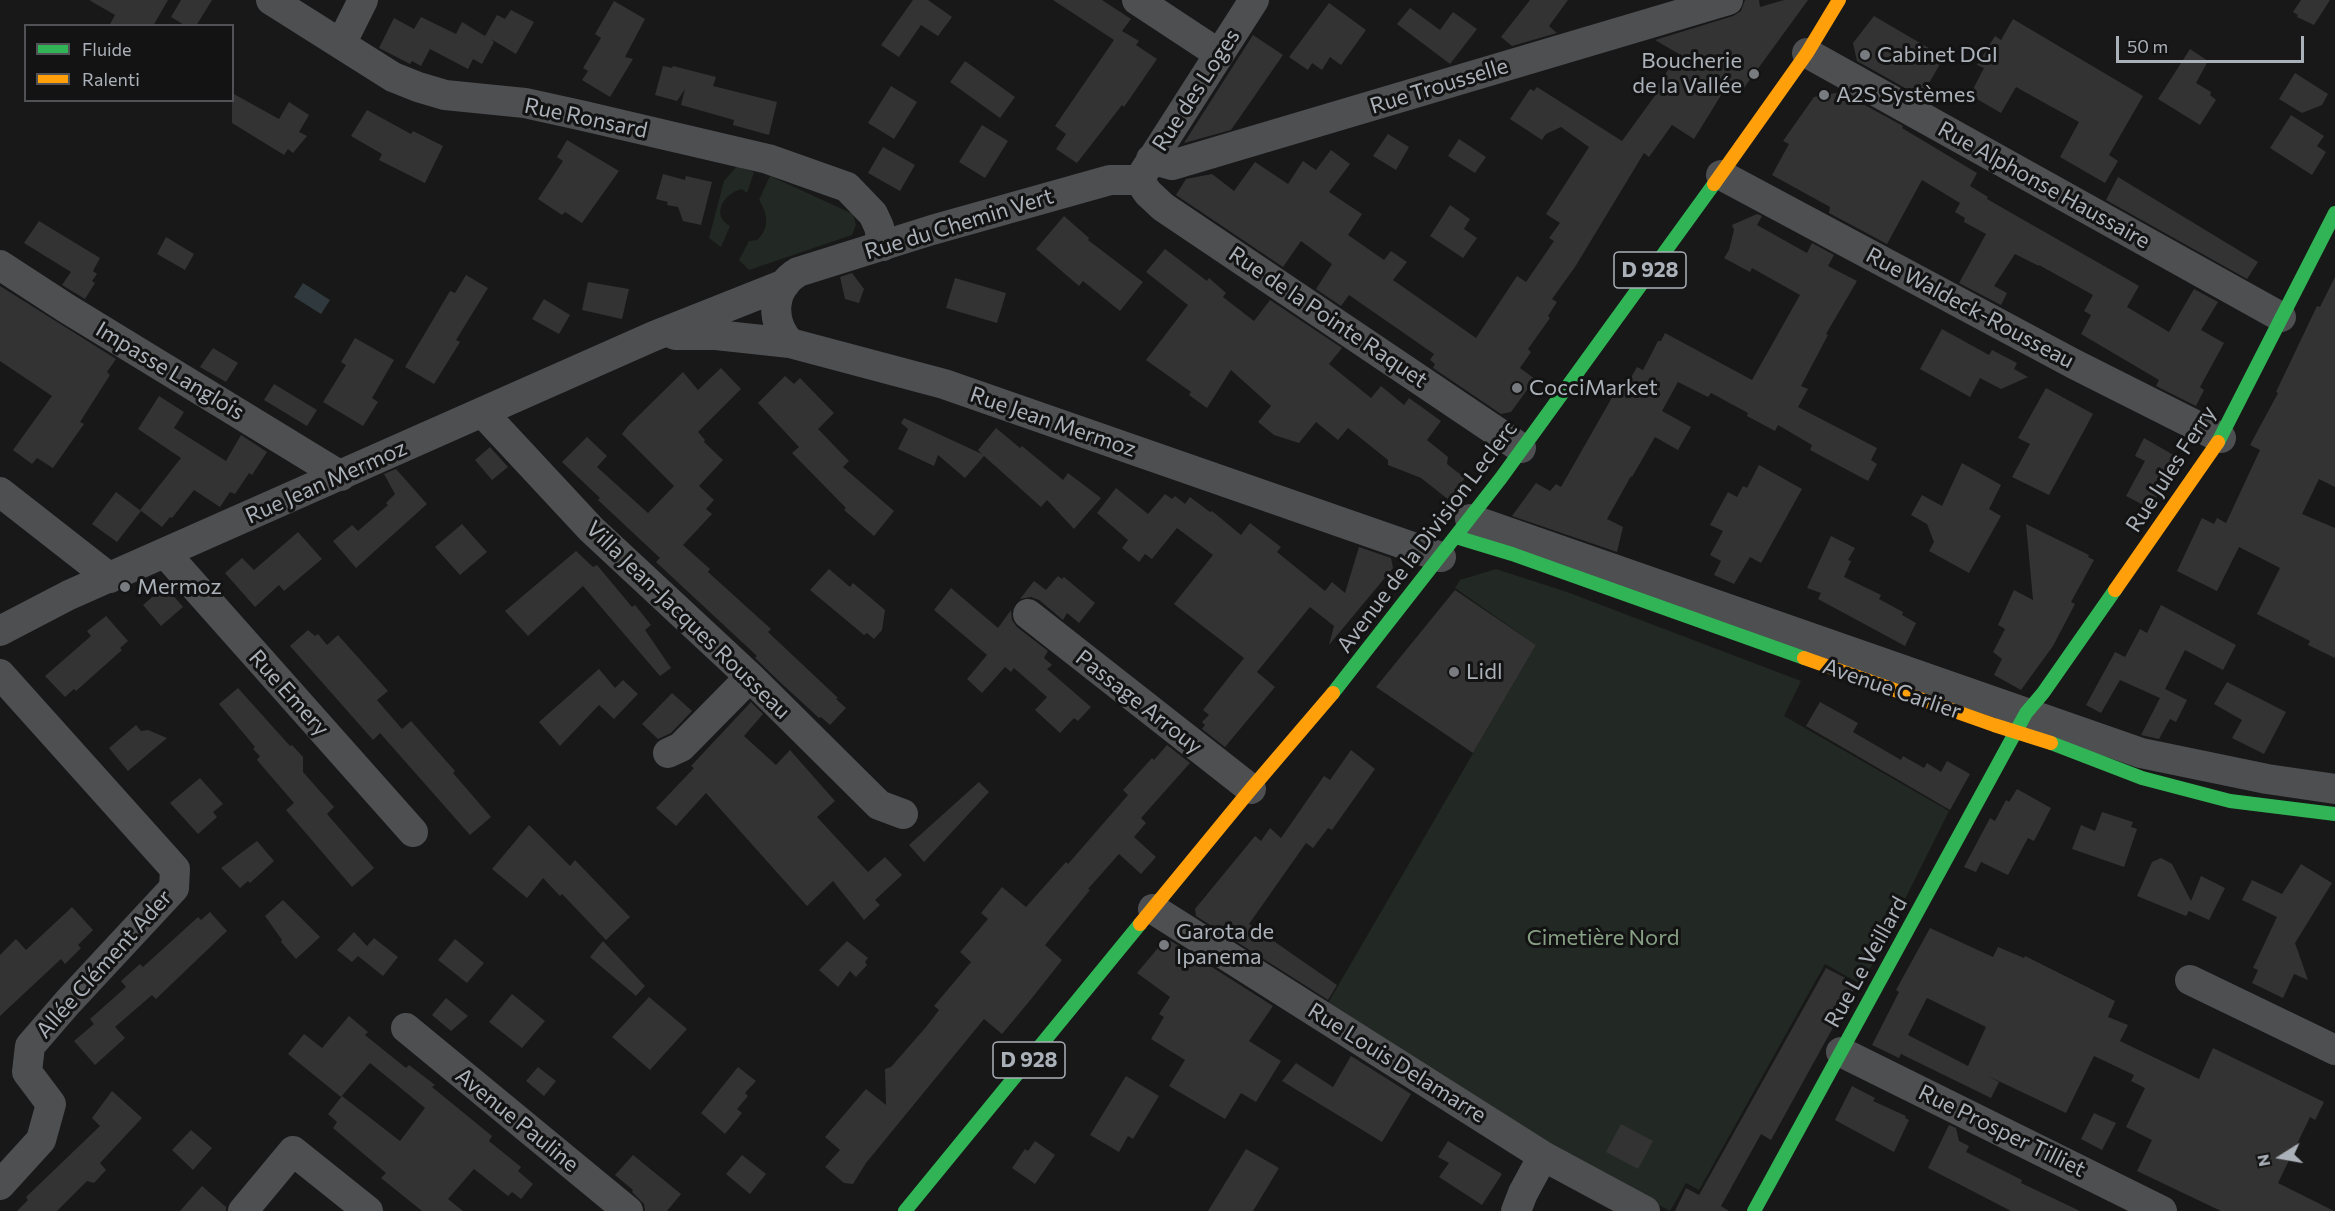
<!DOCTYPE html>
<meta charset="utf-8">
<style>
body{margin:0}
#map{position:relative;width:2335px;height:1211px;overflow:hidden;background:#181819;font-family:Commissioner,sans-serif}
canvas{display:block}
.legend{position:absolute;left:24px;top:24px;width:210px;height:78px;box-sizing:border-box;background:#131314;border:2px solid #505256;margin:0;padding:8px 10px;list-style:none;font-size:18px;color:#abb1b8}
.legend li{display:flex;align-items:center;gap:12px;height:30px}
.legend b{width:30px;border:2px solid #505256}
.north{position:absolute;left:2251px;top:1127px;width:60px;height:60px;-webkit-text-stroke:4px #131314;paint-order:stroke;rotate:259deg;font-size:16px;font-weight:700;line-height:24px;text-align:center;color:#abb1b8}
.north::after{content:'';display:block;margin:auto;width:21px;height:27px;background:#abb1b8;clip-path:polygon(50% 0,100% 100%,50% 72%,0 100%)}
.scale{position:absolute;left:2116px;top:36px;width:188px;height:27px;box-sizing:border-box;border:3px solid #abb1b8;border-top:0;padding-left:8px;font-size:18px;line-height:21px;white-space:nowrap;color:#abb1b8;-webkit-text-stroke:4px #131314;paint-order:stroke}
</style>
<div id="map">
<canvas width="2335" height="1211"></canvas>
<ul class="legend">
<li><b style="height:8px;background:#30b455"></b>Fluide</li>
<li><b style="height:8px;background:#ff9f0a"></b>Ralenti</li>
</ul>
<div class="north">N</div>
<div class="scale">50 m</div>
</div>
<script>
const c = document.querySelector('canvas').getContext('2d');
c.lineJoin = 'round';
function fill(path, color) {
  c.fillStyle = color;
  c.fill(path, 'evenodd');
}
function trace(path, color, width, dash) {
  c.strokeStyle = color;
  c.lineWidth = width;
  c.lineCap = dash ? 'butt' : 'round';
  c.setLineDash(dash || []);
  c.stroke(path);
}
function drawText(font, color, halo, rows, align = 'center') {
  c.font = font + ' Commissioner,sans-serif';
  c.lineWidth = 6;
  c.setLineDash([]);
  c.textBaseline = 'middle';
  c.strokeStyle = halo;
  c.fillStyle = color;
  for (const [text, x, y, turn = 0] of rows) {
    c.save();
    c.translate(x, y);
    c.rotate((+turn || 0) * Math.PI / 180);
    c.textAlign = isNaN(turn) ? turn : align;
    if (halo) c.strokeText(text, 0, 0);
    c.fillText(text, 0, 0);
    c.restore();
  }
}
fill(new Path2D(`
 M737,166l17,6 -7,21 -5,-4c-18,4 -32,26 -12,37l-9,21 -12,-9 15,-57z
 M770,176l83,38 3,11 -4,10 -103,35 -10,-10 10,-19 8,-1c13,-12 11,-26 2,-40z
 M1496,569l71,23 234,89 -17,35 165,95 -87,174 -37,-21 -126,226 -13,-7 -16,28 -113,-59 -233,-142 212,-365 -81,-57 5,-8z`), '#222823');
fill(new Path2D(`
 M303,283l27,17 -9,14 -27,-17z`), '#30393d');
fill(new Path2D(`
 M89,0h79l-15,26h-44l6,-11z
 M181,0h31l-16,26h-10l-15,-9z
 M913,0h15l24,17 -14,19 -17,-11 -22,32 -18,-12z
 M1053,0h49l29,19 -9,12 17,10 -3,4 21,14 -33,48 -2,-2 -45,58 -21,-14 10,-15 -11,-8 59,-86z
 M1530,0h38l-19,26 8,7 -45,13 -11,-9z
 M1745,0h14l1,7 24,-7h24l-67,92 -13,-8 -34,55 -22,-14 -23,32 -5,-4 -69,114 -23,32 5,3 -9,14 2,2 -22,31 3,3 -11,16 15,11 -24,33 -10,2 -68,-46 2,-4 -5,-4 4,-6 -85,-59 -8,11 -25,-17 16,-25 -31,-23 -18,26 -107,-72 10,-16 26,-5 22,17 21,-29 33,22 15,-23 13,9 15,-20 19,14 -21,28 33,22 -14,21 36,25 7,-9 16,11 -14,18 83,58 41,-62 9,6 28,-41 -5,-3 11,-15 -14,-9 43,-67 -28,-20 -15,7 -4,6 -32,-21 20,-30 4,2 3,-4 85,54 37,-51 -3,-2 23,-34 -24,-14 78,-24 8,-5z
 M2301,0h29l-16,25 -17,-8 1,-2 -5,-3z
 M614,1l31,18 -20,38 8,2 -23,38 -28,-17 6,-9 -5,-3 18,-30 -6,-4z
 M1329,3l37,27 -25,35 -11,-8 -8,13 -10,-7 -4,7 -19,-13z
 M1410,8l30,22 13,-18 24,17 -27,35 -53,-40z
 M511,10l23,12 -18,32 -25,-15 3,3 -12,22 -9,-5 -5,10 -38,-20 -9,17 -9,-5 -2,3 -31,-16 15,-30 20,11 7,-12 35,17 6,-12 23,14 12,-21 8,4z
 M1874,16l70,41 -23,40 -64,-36 -4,-18z
 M2013,19l130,77 -34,59 9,6 -13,22 -45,-26 19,-35 -63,-35 -15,26 -31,-18 14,-27 -7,-3 18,-29 6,4z
 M1253,35l30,20 -52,75 -47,13z
 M2190,49l18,12 -12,22 15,9 -1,3 6,5 -16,25 -42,-26z
 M965,61l50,36 -15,21 -50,-36z
 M663,66l9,2 1,-2 43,11 -3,9 64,16 -8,33 -36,-10 1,-5 -53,-15 4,-16 -8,12 -22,-6z
 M2295,73l33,21 -6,11 -20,8 -23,-14z
 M891,86l26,16 -23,37 -26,-16z
 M1841,92l62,34 -1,2 75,45 -7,13 18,11 -1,2 152,87 -12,21 42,25 25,-43 24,13 -17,28 23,13 -24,44 4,3 -8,16 -40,-20 3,-6 -78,-46 10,-19 -7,-4 9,-16 -54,-30v1l-24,-12 -21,32 13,7 -6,12 -42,-22 27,-49 -22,-12 1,-4 -10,-6 5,-9 -38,-23 -35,64 -58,-31 1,-6 -58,-32 17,-31 -6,-3 31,-44z
 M232,93l47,26 10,-17 20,13 -10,17 8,4 -14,17 -5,-4 -4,6 -52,-32z
 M367,110l44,24 2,-3 30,15 -18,37 -46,-23 3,-6 -31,-18z
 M2291,115l33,21 -7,10 9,6 -14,23 -42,-27z
 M982,125l26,16 -23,37 -26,-16z
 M1388,134l21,13 -13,23 -23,-14z
 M1459,139l27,18 -11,16 -27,-17z
 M567,140l52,31 -37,52 -17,-11 -3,3 -24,-16 25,-38 -6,-4z
 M883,147l32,18 -15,26 -32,-18z
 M663,174l22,6 1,-4 26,6 -11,43 -18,-4 -5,-14 -11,-2 1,-3 -12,-3z
 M2118,177l140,85 -11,17 -141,-79z
 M1450,205l20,14 -6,10 13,9 -14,20 -33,-22z
 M1757,214l5,2 -5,9 50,28 5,-10 22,12 -6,11 29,15 -31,53 2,1 -27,51 7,3 -10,18 79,41 -6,12 6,4 -9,17 -58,-31 2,-5 -34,-20 -3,6 -28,-15 1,-3 -37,-20 -3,4 -30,-15 -16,29 29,16 -13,23 -23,-13 -23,40 -1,-1 -24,43 16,8 -6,25 -105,-36 24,-33 14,8 6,-7 5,3 57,-100 6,3 13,-23 6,3 15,-29h3l4,-8 87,47 48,-85 -48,-27 -2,4 -26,-14 5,-8 5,-20 -2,-5z
 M1064,216l25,22 -1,2 55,42 -23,29 -37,-30 -4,5 -43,-37z
 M39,221l61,37 -7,13 4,3 -5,7 3,2 -10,16 -23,-14 9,-13 -47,-29z
 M166,237l28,17 -9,16 -28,-16z
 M1165,249l42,32 2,-3 17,15 -3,4 31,24 16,-21 72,48 -13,16 42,34 10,-12 23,19 5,-7 32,23 -14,19 21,17 -1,7 18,14 -16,22 -28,-22 -33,-13v-5l-40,-32 -10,12 -22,-18 -17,21 -25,-8 -16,-13 13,-16 -40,-36 -24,38 -18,-13 2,-3 -45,-32 42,-55 -42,-33z
 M852,273l12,16 -5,14 -14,-4 -5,-22z
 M466,275l22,13 -32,52 4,2 -26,42 -29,-17 45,-76 5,2z
 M2335,277v210l-16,-8 -17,35 33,14v130l-27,-13 2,-4 -53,-27 23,-46 -41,-21 -22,44 -40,-20 25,-53 12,6 3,-6 9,5 34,-73 -10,-5 28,-52 -2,-1 41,-86 3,1z
 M955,278l51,15 -9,30 -51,-15z
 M588,282l41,7 -7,30 -40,-9z
 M0,286l116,73 -9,13 3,3 -30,47 4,2 -31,44 -16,-10 -5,6 -19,-14 39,-54 -52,-35z
 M544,299l26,16 -11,19 -27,-15z
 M1942,329l47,26 3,-5 25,13 -3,6 14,8 -27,12 -21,-11 -10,19 -50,-28z
 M355,338l39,22 -22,38 6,4 -15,24 -40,-24 23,-37 -5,-3z
 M213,348l25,15 -12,19 -26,-15z
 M721,368l20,21 -43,43 7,8 -1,2 19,18 -24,26 15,14 -8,9 6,5 -29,31 27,24 -2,3 63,57 -3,3 70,66 -2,1 10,9 -16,17 -9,-8 -2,1 -38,-35 -26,-25 2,-2 -101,-94 4,-4 -62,-58 2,-2 -38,-36 25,-25 20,19 -10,11 51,46 26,-27 -52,-52 6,-8 55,-54 15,18z
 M785,376l9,8 6,-6 34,35 -16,16 31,32 -6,6 51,44 -20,25 -30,-26 2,-2 -54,-55 7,-6 -41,-44z
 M274,384l43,26 -10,16 -43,-26z
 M2046,388l47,26 -44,81 -37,-18 18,-33 -12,-6z
 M159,396l25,16 -10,16 52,33 15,-26 26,17 -15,23 -3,-2 -14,21 -5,-2 -10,15 -26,-17 -22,28 -2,-1 -8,10 -22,-17 41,-52 -43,-29z
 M904,418l78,36 -4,-4 18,-22 24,20 2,-2 41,34 5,-7 33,25 -27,31 -27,-29 -6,7 -57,-51 -19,22 -27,-23 -4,11 -36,-17 10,-20 -7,-6z
 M2144,438l38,22 -33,48 -23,-12 19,-35 -10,-5z
 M490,447l18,20 -16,13 -17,-20z
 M1962,463l39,22 -12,24 12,7 -32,57 -40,-22 5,-9 -7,-18 -16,-9 11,-20 20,11z
 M1759,465l43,24 -41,74 -11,-6 -16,27 -20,-9 7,-14 -11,-6 13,-24 -13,-6 18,-33 9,5 6,-11 4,2z
 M396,469l31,35 -71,64 -23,-27 19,-16 6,6 30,-26 -2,-2 9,-9 -11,-20z
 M1116,488l32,26 17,-20 7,5 3,-3 10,8 5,-7 20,15 2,-1 29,24 9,-12 31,24 -4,5 48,39 7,-9 13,11 14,-46 32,11 2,10 -64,77 5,-19 -24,-19 -53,65 18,15 -50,60 -23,-18 3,-4 -3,-3 7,-7 -6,-5 41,-52 -70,-54 39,-49 -36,-27 -25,31 -7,-5 -6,8 -17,-14 6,-8 -31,-27z
 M116,492l25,19 -24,31 -25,-18z
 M462,524l25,28 -27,23 -25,-28z
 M2026,524l63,31 -1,2 6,3 -23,42 4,2 -22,42 -32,44 -27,-15 8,-16 -9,-7 12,-23 -7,-4 16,-35 19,10z
 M298,532l24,27 -38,32 -5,-6 -24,22 -30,-34 17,-15 12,12z
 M1831,536l24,12 -7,12 3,1 -7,16 37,18 -2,4 24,13 -1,3 14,8 -11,23 -87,-47 3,-6 -14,-5z
 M576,551l17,16 4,-2 35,42 3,-2 16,20 -6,5 26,38 -11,8 -77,-90 -55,50 -23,-25z
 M829,569l21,18 3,-4 32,27 -3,20 -8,9 -7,-6 -3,2 -54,-45z
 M1058,576l4,3 2,-2 31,26 -16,20 -12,-10 -4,7 -24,-20 -8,-3 -11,2 14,-18 12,9z
 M165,586l18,21 -22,19 -18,-21z
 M951,588l47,40 13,-18 1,10 5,7 31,24 -4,7 8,7 -5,4 44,38 -13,14 -4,-3 -14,15 -25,-23 12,-13 -33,-29 -3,4 -6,-5 -23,26 -15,-14 20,-24 -53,-45z
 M1455,590l81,55 -63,108 -97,-66z
 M2161,605l75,40 -13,25 -38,-20 -20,39 22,11 -11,22 -6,-3 -11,20 -18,-4 19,-37 -40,-18 -19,33 -15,-8 29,-53 10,5 15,-28 7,4z
 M106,616l22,25 -8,7 2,2 -46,41 -2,-2 -9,8 -20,-21 46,-40 -4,-5z
 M308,630l7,6 3,-2 9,11 11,-10 50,56 -11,9 25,29 9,-8 44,50 -2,2 38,44 -21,18 -90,-102 -7,7 -83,-94z
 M599,669l16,19 8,-8 15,14 -24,25 -15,-14 -39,41 -21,-24z
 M2227,682l59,30 -22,42 -32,-16 10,-18 -28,-16z
 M238,688l52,58 2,-1 11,12v15l31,35 -7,7 47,54 -22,19 -66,-77 8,-7 -37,-43 3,-4 -7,-7 2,-2 -36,-43z
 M672,693l20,18 -21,22 -13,6 -16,-15z
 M751,702l12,12 -19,22 32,29 14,-15 45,51 -18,16 51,55 17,-15 17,18 -27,25 5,5 -16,15 -31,-39 -26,25 -101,-113 -30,33 -20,-18 38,-40 -3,-2z
 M1820,702l38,21 -5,9 48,28 2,-4 21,12 3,-5 14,9 6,-11 23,13 -20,36 -144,-84z
 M136,725l5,6 7,-1 19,8 -39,33 -19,-23z
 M1167,745l23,18 -49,55 5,5 -12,14 22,20 -15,17 -22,-20 -31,35 2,1 -45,55 17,15 -30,38 -30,36 -18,-15 -118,144 -13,21 -9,-1 -19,-16 15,-17 -15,-13 41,-48 20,16 -1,-36 6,-2 35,-40 13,-17 -5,-4 37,-44 -11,-10 28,-33 -7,-6 21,-26 24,20 40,-45 2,2 60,-69 -5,-5 29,-32 2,2z
 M1351,750l24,19 -43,61 -4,-2 -15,20 -7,-5 -57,81 88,61 -9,15 -132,-84 -1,-7 60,-73 6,5 9,-13 11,10 43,-62 6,4z
 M200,778l23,26 -10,8 4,5 -19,17 -28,-31z
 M979,782l10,10 -65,70 -15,-17z
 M2017,789l34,19 -17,33 -6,-3 -20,37 -27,-13 -5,10 -12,-5 26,-49 5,3 11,-21 3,2z
 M2102,812l31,10 -2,5 6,2 -13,38 -52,-18 9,-24 14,6z
 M529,825l41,41 5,-6 55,57 -24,23 -44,-46 -2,2 -17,-18 -16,20 -35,-29z
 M257,841l17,20 -24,22 -2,-2 -8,7 -19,-20z
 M2161,858l11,6 19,37 10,-25 24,12 -16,32 -20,-9 -3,5 -49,-20 15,-34z
 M2301,864l31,19 -37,60 13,37 -14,-6 -11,24 -31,-15 6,-13 -5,-2 24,-51 -35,-17 10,-20 30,14z
 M283,900l37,37 -24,22 -15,-17 1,-2 -17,-24z
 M72,907l21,23 -15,15 3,3 -16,16 -4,-5 -61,57v-61l16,-16 10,11z
 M210,912l17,19 -71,68 -4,-4 -37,32 10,11 -30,27 -21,-24 20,-17 -4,-5 36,-32 -5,-6 19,-17 3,3 55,-50 3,3z
 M1930,928l63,29 5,-10 26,11 1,-2 90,45 -7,16 20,8 -8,16 79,38 14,-31 111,54 -9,18 -5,-3 -32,66 56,28h-113l-84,-40 15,-31 -26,-13 19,-39 -14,-7 3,-6 -40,-19 -28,57 -78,-37 11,6 -8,16 -90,-44 -2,4 -27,-13 27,-53 -3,-2zM1927,998l59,29 -18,39 -60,-31z
 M354,932l13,14 7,-8 24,19 -15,19 -25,-20 1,-1 -7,7 -15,-12z
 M455,939l29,24 -17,20 -29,-23z
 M603,941l42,45 -9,10 -46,-39z
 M847,941l21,17 -3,4 2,3 -11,12 -6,-6 -12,16 -19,-17z
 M1171,941l102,65 -24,35 32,20 -25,41 -15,-9 -16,26 -56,-33 16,-26 -34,-21 13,-22 -5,-3 11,-17 -33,-24 26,-31z
 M1826,968l31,16 -86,156 -10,-6 -40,72 8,5h-54l11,-23 13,7z
 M512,994l33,27 -23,27 -33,-26z
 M649,997l38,32 -37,41 -38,-33z
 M446,998l22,18 -17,15 -19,-16z
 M349,1016l19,16 -3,3 41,33 3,-3 26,20 -3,2 60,49 -3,5 32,26 -3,4 15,13 -12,15 -9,-7 -4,4 -34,-27 -26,30 15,12h-41l-41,-33 5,-5 -53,-45 4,-6 -9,-8 14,-18 58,45 25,-33 -55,-45 -29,34 -53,-43 16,-20 18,14z
 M1351,1056l60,38 -29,48 -100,-61 14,-18 37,24z
 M538,1067l18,14 -12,15 -18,-15z
 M738,1067l18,14 -11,12 3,3 -11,13 5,4 -17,21 -24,-21z
 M1126,1076l33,20 -26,43 -5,-3 -9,16 -29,-17z
 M1852,1086l23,12 -2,3 33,15 -1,2 4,2 -15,32 -59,-32z
 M112,1091l30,27 -42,45 6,7 -12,13 -7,-2 -30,30h-40l11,-11 -2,-3 74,-71 -8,-8z
 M2094,1113l22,10 -14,27 -21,-11z
 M1621,1124l32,17 -15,28 -32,-17z
 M1949,1125l7,3 3,13 10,5 -3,6 56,28 -1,3 59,28h-69l-83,-43z
 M191,1130l21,18 -19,22 -21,-20z
 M1035,1141l20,14 -20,29 -23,-16 13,-19 3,2z
 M1448,1141l54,33 -20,31 -43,-28 10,-14 -11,-6z
 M1246,1149l33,19 -26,43h-45z
 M633,1155l48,39 -14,17h-22l-1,-7 -12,-12 1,-2 -18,-15z
 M742,1155l24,19 -16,20 -24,-20z
 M202,1186l24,21v4h-46z`), '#333334');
trace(new Path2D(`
 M271,0l122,77 25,10 27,8 80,8 59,13 184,43 79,28 26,27 6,13 4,19
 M1137,0l82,54
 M341,44l22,-44
 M1807,53l474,264
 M1151,159l21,6 556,-165
 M1142,175l112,-175
 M1721,175l353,189 147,74
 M1139,180l9,13 15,14 358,241
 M0,265l66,43 275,168
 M675,335h41l74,8 154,41 497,173
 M790,343c-20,-22 -19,-55 8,-71l134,-42 178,-50h29
 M483,413l108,116 159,148 129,128 24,9
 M0,492l110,86
 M1470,519l671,234 126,26 68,10
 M166,554l247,278
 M1028,614l223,175
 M0,631l69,-36 585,-259 131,-52
 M0,674l175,195 -1,19 -106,114 -38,44 -3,26 24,32 -10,36 -41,45
 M668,753l13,-6 69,-70
 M1153,909l390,247 102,55
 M2190,980l145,70
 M406,1028l222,183
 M1841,1052l321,159
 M243,1211l50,-60 75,60
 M1516,1211l7,-18 20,-37`), '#4d4f51', 30);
trace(new Path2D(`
 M2218,442l117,-229
 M1456,537l56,17 292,104
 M1333,693l168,-215 213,-294
 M2051,743l91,35 88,23 105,13
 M905,1211l235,-287
 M1754,1211l272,-498 17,-20 72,-103`), '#30b455', 14);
trace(new Path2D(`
 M1714,184l93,-131 32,-53
 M2115,590l103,-148
 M1804,658l190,67 57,18
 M1140,924l111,-135 82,-96`), '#ff9f0a', 14);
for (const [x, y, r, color] of [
 [1865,55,6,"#787b80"],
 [1754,74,6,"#787b80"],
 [1824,95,6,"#787b80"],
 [1517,388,6,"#787b80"],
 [125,587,6,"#787b80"],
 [1454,672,6,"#787b80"],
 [1164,945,6,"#787b80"]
]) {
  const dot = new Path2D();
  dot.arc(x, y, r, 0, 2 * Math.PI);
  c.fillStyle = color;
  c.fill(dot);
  trace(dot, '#131314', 2);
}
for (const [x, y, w] of [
 [1650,270,72],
 [1029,1060,72]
]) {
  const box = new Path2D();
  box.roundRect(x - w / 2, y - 18, w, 36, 4.5);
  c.fillStyle = '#131314';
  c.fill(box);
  trace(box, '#abb1b8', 1.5);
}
drawText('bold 21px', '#abb1b8', null, [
 ["D 928",1650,270],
 ["D 928",1029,1060]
]);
drawText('22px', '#abb1b8', '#131314', [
 ["Cabinet DGI",1877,55],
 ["Boucherie",1742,61,"right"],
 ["de la Vallée",1742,86,"right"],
 ["A2S Systèmes",1836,95],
 ["CocciMarket",1529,388],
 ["Mermoz",137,587],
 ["Lidl",1466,672],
 ["Garota de",1176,932],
 ["Ipanema",1176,957]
], 'left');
drawText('22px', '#abb1b8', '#131314', [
 ["Rue Trousselle",1439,86,-17],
 ["Rue des Loges",1196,90,-57],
 ["Rue Ronsard",586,118,12],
 ["Rue Alphonse Haussaire",2044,185,29],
 ["Rue du Chemin Vert",959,224,-17],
 ["Rue Waldeck-Rousseau",1970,308,28],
 ["Rue de la Pointe Raquet",1328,317,34],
 ["Impasse Langlois",170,371,31],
 ["Rue Jean Mermoz",1053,422,19],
 ["Rue Jules Ferry",2171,469,-57],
 ["Rue Jean Mermoz",326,482,-24],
 ["Avenue de la Division Leclerc",1427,537,-53],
 ["Villa Jean-Jacques Rousseau",688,620,44],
 ["Avenue Carlier",1892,689,19],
 ["Rue Emery",289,693,48],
 ["Passage Arrouy",1139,702,38],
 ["Rue Le Veillard",1866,962,-61],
 ["Allée Clément Ader",104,964,-48],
 ["Rue Louis Delamarre",1397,1063,32],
 ["Avenue Pauline",517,1120,39],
 ["Rue Prosper Tilliet",2002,1131,26]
]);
drawText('22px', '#87a084', '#131314', [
 ["Cimetière Nord",1603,938]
]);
</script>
